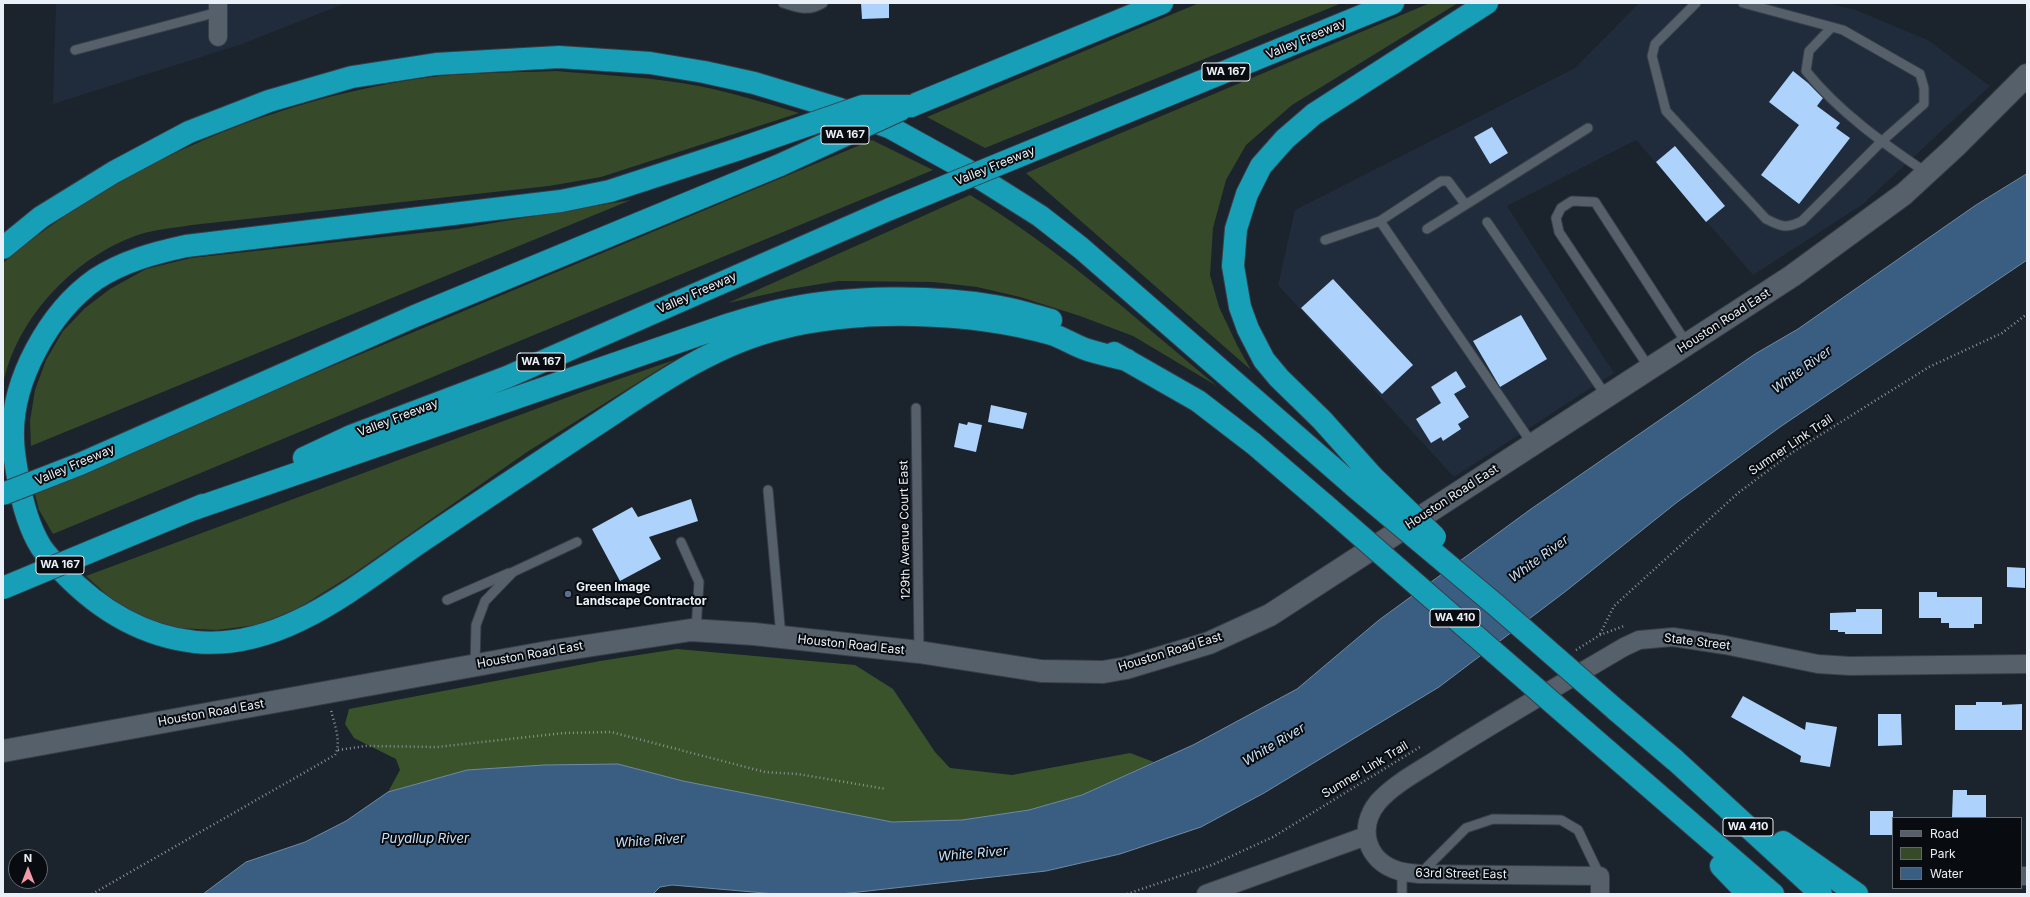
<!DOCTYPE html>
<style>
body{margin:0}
#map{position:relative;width:2030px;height:897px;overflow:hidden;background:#1b232c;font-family:Inter,sans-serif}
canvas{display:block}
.frame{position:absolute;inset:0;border:4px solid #eaf0f7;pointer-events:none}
.legend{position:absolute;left:1892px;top:817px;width:130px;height:72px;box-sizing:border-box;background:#080c10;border:1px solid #62676c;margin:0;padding:5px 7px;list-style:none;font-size:12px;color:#eaf0f7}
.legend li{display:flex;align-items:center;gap:8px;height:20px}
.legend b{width:20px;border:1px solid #62676c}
.north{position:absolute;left:8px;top:849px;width:40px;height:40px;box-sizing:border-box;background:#080c10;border:1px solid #62676c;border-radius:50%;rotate:0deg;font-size:11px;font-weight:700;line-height:16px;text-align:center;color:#eaf0f7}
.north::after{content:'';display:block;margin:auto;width:14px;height:18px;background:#f39aa7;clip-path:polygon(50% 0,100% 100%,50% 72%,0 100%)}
</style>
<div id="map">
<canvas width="2030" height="897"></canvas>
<div class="frame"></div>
<ul class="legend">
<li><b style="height:5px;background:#56606b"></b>Road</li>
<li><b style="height:11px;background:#364929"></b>Park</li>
<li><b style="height:11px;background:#3a5e81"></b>Water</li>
</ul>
<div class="north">N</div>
</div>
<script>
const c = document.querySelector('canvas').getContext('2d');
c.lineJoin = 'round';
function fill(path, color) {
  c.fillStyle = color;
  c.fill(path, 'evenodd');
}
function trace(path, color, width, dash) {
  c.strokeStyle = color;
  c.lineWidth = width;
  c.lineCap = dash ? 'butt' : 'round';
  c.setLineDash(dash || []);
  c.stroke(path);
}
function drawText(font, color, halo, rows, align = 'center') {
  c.font = font + ' Inter,sans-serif';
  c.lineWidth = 4;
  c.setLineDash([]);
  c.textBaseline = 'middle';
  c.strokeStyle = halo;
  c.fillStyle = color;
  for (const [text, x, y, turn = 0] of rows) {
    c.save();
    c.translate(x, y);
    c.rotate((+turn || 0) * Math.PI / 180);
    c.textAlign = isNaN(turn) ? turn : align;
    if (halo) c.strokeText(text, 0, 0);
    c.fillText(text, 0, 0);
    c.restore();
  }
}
fill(new Path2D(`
 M56,3h290l-104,41 -189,60z
 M1639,3h188l29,7 72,30 62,46 -128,119 -109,70 -117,-135 -129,66 107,167 -160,104 -176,-192 17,-75 280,-142z`), '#202c3b');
fill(new Path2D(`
 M1199,3h143l-357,145 -58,-31z
 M1430,3h28l-166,102 -46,40 -20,35 -13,48 -3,47 9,32 18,38 14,25 -225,-197z
 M556,71c47,4 96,6 143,15 34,7 67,17 100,27l-198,64 -52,9 -357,39c-16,3 -35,4 -51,9 -65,21 -125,84 -138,151v-122c116,-98 264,-161 414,-184 46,-7 93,-6 139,-8z
 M872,140l61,30 -880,364 -14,-24 -5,-19z
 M970,195c90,54 166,124 247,191l-84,-50 -53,-20 -60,-19 -43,-10 -44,-5 -94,-1 -49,8 -62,14z
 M631,200l-600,246 -1,-25 5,-31 11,-30 17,-29 22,-23 25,-19 36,-20 45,-11 266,-29z
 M674,360l-147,92 -174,122 -56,35 -40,16 -40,5 -39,-2 -33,-9 -27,-14 -32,-29 493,-183z`), '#364929');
fill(new Path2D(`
 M677,649l178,16 38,24 42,63 15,16 62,7 118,-22 24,9 -72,33 -53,15 -67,10 -70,2 -209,-41 -65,-17 -151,6 -79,22 12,-22 -4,-11 -42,-21 -9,-14 4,-15 251,-48z`), '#3b532a');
const water = new Path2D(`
 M2027,174v86l-247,167 -104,76 -110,88 -127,96 -175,106 -63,34 -81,27 -74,17 -205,23h-65l-104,-9 -12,2 -7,7h-450l43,-32 59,-20 41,-21 42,-29 79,-22 77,-5 74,-1 65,17 209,41 70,-2 67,-10 53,-15 111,-50 104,-56 82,-69 152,-111 224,-155 43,-25 178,-124z`);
fill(water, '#3a5e81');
trace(water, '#6f8aa4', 1);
fill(new Path2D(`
 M861,3h28v15l-27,1z
 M1793,71l15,12 15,15 -6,8 23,17 -4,5 14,10 -51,66 -38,-29 38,-50 -30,-23z
 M1492,127l16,26 -18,11 -16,-27z
 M1675,146l50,60 -19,16 -50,-60z
 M1333,279l80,86 -31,29 -81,-86z
 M1521,315l26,44 -47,28 -27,-46z
 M1456,371l10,16 -12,7 15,23 -11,7 3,5 -18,12 -2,-4 -10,6 -15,-24 25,-16 -10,-16z
 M991,405l36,8 -4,16 -35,-7z
 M968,422l14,3 -6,27 -22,-5 5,-24 8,2z
 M691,499l7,22 -49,16 12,22 -41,22 -28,-52 40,-22 6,10z
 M2007,567l18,1v20l-18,-1z
 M1919,592h18v5h45v27h-8v4h-25v-5h-8v-5h-22z
 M1856,609h26v25h-37v-2h-7v-2h-8v-17l26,-1z
 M1743,696l62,34 1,-8 31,5 -7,40 -30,-5 1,-6 -70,-39z
 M1976,702h26v3l20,-1v26h-67v-25h21z
 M1878,714h23l1,31 -24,1z
 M1953,790h14v5h19v23l-34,-1z
 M1870,811h23v24h-23z`), '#add2fb');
const lane = new Path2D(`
 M783,3c15,5 26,9 40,0
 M1696,3l-41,41 -3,12 14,55 100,108c16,8 20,10 36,2l79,-79 43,-38v-16l-4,-14 -77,-44 -100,-27
 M1832,27l-23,24 -3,20c33,41 78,73 121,102
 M75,50l143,-38
 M1380,221l153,224
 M1487,222l120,175
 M1427,229l161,-101
 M1325,240l55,-19 61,-40h7l17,23
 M1650,369l-91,-137 -3,-14 5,-10 11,-7 23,1 92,142
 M916,408l3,244
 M768,490l13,147
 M681,542l18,40 -3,48
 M447,600l62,-27
 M475,665l1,-40 9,-24 28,-29 64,-30
 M1421,873l45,-45 27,-9 68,1 17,10 22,46
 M1402,894v-23`);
const street = new Path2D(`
 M218,37v-34
 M2021,876h6
 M1206,894l160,-58
 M1600,894v-18l-180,-2c-7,-1 -14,-1 -21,-3 -33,-10 -42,-43 -21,-69 17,-19 43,-32 64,-46 60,-38 121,-73 182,-109l15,-7 34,-3 52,8 93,19 32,2 177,-2`);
const secondary = new Path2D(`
 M3,751l551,-100 137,-21 63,4 165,18 122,19 62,1 23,-4 83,-25 61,-28 522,-339 112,-82 51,-47 72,-72`);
const highway = new Path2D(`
 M911,106l251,-103
 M1058,140l335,-137
 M739,149l-129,42 -49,10 -375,45c-32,7 -62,15 -90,33 -47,33 -85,102 -83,159 0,14 3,27 5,40 4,24 10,48 23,69 6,9 14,17 21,24 36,38 80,65 133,71 87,9 162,-57 230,-103 56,-38 112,-75 168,-112 58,-38 117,-81 185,-98 82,-21 192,-18 273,5 13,4 24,12 37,16 13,4 26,7 39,10
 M3,248l38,-31 73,-45 75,-40 80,-31 83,-24 84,-13 123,-7 91,6 54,9 50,11 86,26 51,19 76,42 73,46 41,32 274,239
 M1114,353l84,48 56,43 70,60
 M304,458l47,-22 156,-59 383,-168
 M80,464l335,-148 365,-151
 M1373,477l-51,-57 -43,-42 -15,-18 -16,-31 -8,-22 -7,-41 3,-37 11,-35 14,-28 24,-27 29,-25 173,-111
 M191,510l536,-185c19,-6 39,-12 59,-16 62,-13 146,-14 209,-3 19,3 38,9 56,14
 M116,541l87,-36
 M1616,710l60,51 145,133
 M1586,732l187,162
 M1783,842l74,52
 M1721,866l27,28`);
trace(lane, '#373e47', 11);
trace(street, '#373e47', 20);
trace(secondary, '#373e47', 24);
trace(highway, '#373e47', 24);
trace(new Path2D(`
 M1600,634l14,-28 124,-113 55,-41 136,-85 73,-34 25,-19
 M1576,650l24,-15 24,-9
 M338,750l28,-4 71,1 127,-14 47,-1 154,40 33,2 88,15
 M92,894l243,-139c7,-12 -1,-32 -4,-45
 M1127,894l85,-29 61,-28 147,-90`), '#8c939b', 2.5, [1, 3]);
trace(lane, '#56606b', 9);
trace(street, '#56606b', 18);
trace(secondary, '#56606b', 22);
trace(highway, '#179fb8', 22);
const highwayBridge = new Path2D(`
 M739,149l124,-43h48
 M780,165l122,-56
 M890,209l168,-69
 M1373,477l62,60
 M1355,487l142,119 119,104
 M3,494l77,-30
 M1324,504l262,228
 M3,588l113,-47`);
trace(highwayBridge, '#373e47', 24, []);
trace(highwayBridge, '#179fb8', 22);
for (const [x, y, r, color] of [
 [568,594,4,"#5c6f8a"]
]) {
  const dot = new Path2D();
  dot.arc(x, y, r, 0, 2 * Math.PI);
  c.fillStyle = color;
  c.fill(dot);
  trace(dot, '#080c10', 1.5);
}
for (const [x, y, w] of [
 [1226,72,48],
 [845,135,48],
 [541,362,48],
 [60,565,48],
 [1455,618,50],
 [1748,827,50]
]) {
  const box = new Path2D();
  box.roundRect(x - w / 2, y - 9, w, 18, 3);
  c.fillStyle = '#080c10';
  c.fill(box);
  trace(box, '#eaf0f7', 1);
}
drawText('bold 11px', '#eaf0f7', null, [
 ["WA 167",1226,72],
 ["WA 167",845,135],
 ["WA 167",541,362],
 ["WA 167",60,565],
 ["WA 410",1455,618],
 ["WA 410",1748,827]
]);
drawText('12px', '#eaf0f7', '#080c10', [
 ["Valley Freeway",1306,39,-23],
 ["Valley Freeway",995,166,-22],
 ["Valley Freeway",697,293,-24],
 ["Houston Road East",1724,321,-33],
 ["Valley Freeway",398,418,-21],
 ["Sumner Link Trail",1791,445,-34],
 ["Valley Freeway",75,465,-23],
 ["Houston Road East",1452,497,-33],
 ["129th Avenue Court East",905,530,-91],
 ["State Street",1697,642,7],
 ["Houston Road East",851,645,6],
 ["Houston Road East",1170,652,-17],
 ["Houston Road East",530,655,-10],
 ["Houston Road East",211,713,-10],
 ["Sumner Link Trail",1365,770,-31],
 ["63rd Street East",1461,874,1]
]);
drawText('bold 12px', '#eaf0f7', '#080c10', [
 ["Green Image",576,587],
 ["Landscape Contractor",576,601]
], 'left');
drawText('italic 13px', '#cae1f8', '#080c10', [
 ["White River",1802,370,-36],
 ["White River",1539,559,-36],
 ["White River",1274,745,-31],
 ["Puyallup River",425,839],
 ["White River",650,841,-4],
 ["White River",973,854,-5]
]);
</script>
